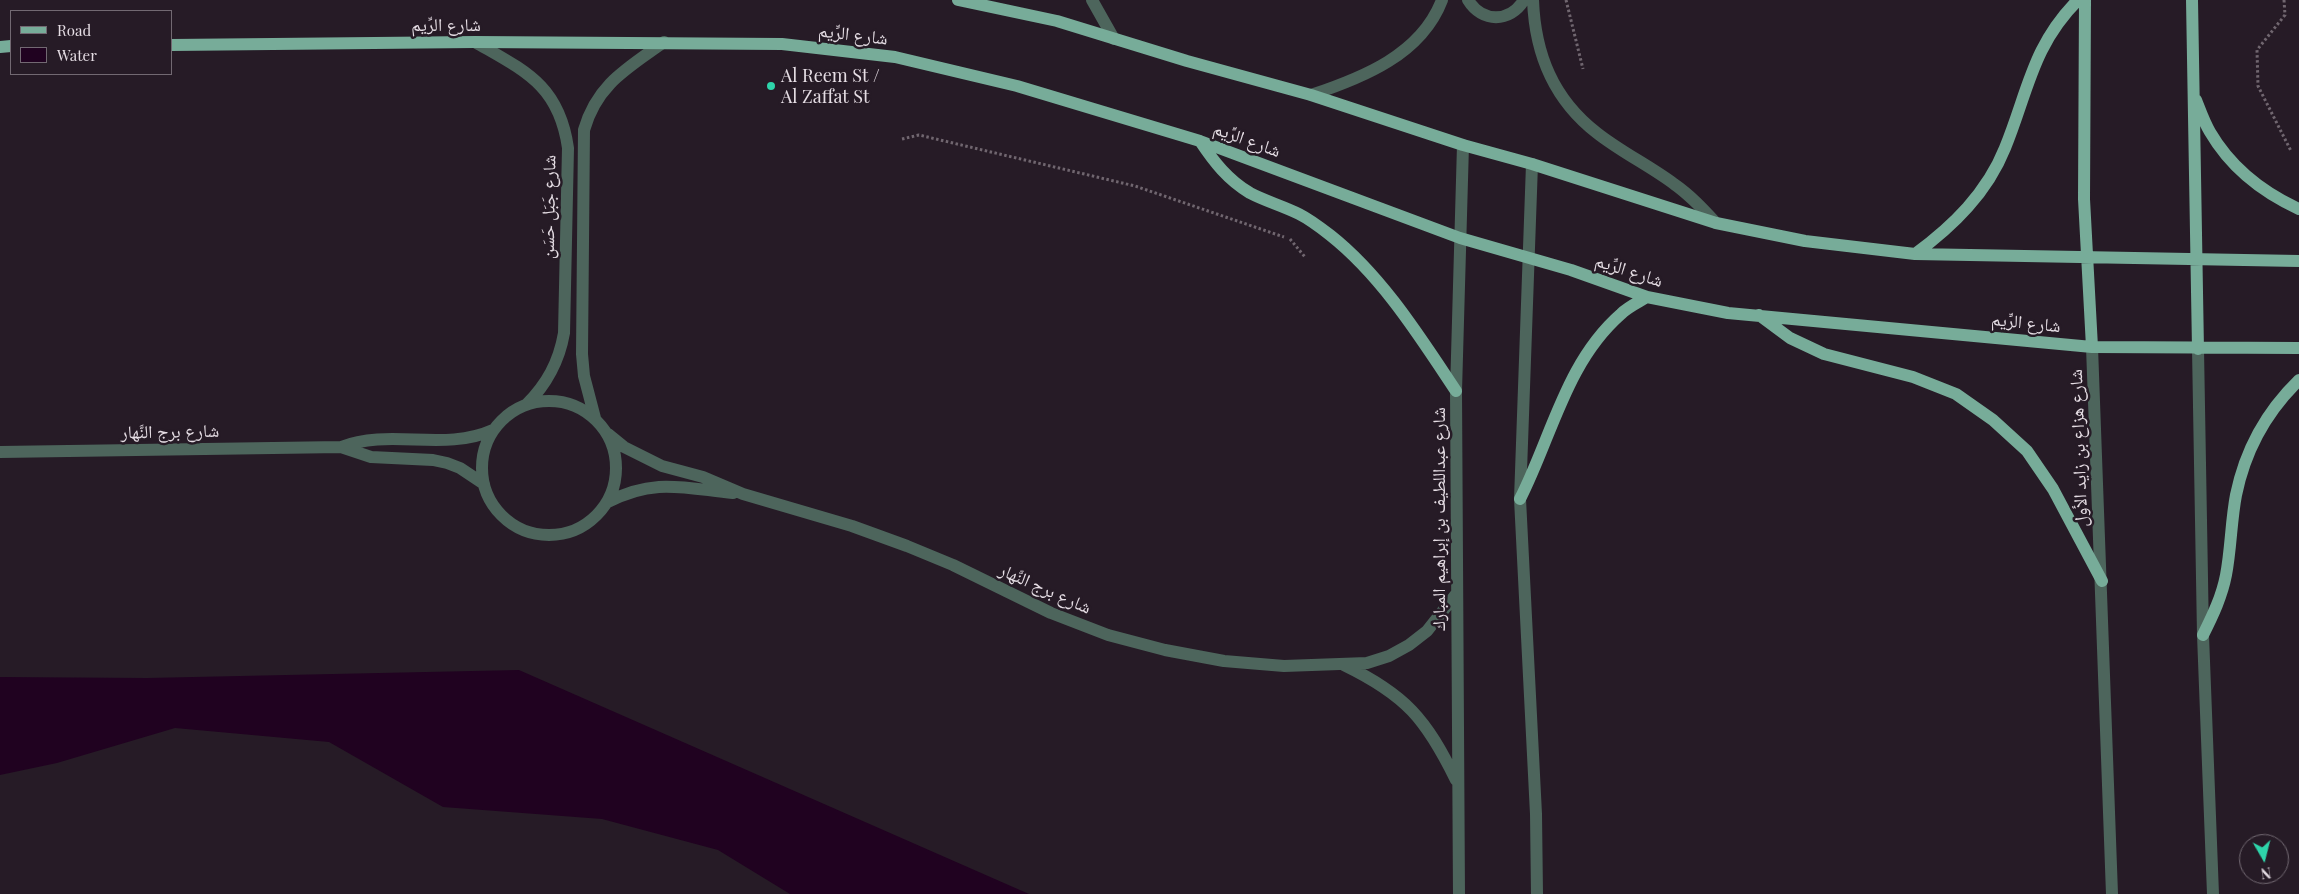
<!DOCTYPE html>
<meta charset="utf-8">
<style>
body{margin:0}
#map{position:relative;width:2299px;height:894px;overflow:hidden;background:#261b26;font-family:"Playfair Display",serif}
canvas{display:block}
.legend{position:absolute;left:10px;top:10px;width:162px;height:65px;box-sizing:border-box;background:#261b26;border:1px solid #726972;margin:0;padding:6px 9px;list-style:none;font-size:15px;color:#e5dde4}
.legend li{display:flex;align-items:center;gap:10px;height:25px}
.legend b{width:25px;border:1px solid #726972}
.north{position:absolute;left:2239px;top:834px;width:50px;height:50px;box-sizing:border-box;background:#261b26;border:1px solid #726972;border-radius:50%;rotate:172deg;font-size:14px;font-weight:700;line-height:20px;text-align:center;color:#e5dde4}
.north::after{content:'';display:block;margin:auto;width:18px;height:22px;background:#2ed4aa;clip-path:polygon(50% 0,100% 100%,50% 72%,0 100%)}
</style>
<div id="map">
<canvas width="2299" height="894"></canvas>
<ul class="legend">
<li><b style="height:6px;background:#77ac99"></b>Road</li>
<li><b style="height:14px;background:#200220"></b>Water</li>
</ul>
<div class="north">N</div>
</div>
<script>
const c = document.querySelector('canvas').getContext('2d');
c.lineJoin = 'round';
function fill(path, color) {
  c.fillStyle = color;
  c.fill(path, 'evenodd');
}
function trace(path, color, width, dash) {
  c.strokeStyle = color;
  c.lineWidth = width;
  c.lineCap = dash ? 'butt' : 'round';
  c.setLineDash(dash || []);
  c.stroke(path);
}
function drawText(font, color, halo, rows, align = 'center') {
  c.font = font + ' "Playfair Display","Noto Naskh Arabic",serif';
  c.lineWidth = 5;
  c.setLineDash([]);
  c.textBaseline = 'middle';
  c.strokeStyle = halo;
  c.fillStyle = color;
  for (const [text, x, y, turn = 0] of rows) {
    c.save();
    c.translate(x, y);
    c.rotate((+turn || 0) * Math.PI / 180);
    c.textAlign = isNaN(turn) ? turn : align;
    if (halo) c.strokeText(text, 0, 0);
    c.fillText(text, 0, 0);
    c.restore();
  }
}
fill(new Path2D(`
 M519,670l510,224h-239l-72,-44 -116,-31 -159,-12 -114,-65 -154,-14 -118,35 -57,12v-98l147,1z`), '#200220');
trace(new Path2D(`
 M1566,0l17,69
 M2284,0l1,15 -28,35 1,36 33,65
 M902,139l17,-4 216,51 149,51
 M1290,239l15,18`), '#70666f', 3, [2.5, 2.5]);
trace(new Path2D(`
 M1092,0l22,39
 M1468,0c14,23 42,23 56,0
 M1533,0c2,54 20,99 64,133 24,19 53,33 77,51 16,11 29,25 42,39
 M475,42c50,29 84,43 93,106l-4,185c-5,29 -17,51 -38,72
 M1311,95c51,-17 110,-40 131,-95
 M1532,164l-12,335 16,315 1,80
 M2092,347l20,547
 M2198,349l5,286 10,259
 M482 468a67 67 0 1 1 134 0a67 67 0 1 1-134 0Z
 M595,418l-11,-42 -2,-22 2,-224c13,-46 44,-62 80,-88
 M608,434l16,13 38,19 41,11 40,17 109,32 55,20 46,19 98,48 57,22 57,15 59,11 60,5 83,-3 22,-7 20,-11 18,-14 30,-38
 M341,447l30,10 62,3 14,3 13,5 24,16
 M0,452l341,-5c49,-19 103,5 152,-17
 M608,502c46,-24 75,-14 125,-9
 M1344,665c62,30 82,54 112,115
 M1459,894l-3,-503 7,-246`), '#4d655c', 12);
trace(new Path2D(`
 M958,0l99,21 130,40 124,34 152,50 69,19 184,59 89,18 110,13 384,7
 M2085,0l-1,199 8,148
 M2192,0l6,349
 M171,45l304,-3 307,2 113,13 122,29 183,55 260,97 111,32 76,27 81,16 364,34 207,1
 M0,47l11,-1
 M2196,100c4,10 8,22 14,32 21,36 52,60 89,77
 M1200,141c14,21 28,39 50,52 15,8 33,13 49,21 10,5 22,14 31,21 52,41 90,102 126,156
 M1915,254c38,-28 72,-61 90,-106 23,-56 27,-102 73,-148
 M1759,315l31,23 34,16 89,23 43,17 37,26 34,31 26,38 49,92
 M1520,499c32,-63 46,-137 101,-185 7,-7 18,-12 26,-17
 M2203,635c10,-20 19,-39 23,-60 5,-26 5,-54 10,-80 9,-44 30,-83 63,-115`), '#77ac99', 12);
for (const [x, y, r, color] of [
 [771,86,5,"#2ed4aa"]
]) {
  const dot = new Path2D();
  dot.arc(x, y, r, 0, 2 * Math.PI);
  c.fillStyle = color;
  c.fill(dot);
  trace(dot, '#261b26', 2);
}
drawText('18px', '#e5dde4', '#261b26', [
 ["شارع الرِّيم",446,25],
 ["شارع الرِّيم",853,35,7],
 ["شارع الرِّيم",1247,140,20],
 ["شارع جَبَل حَسَن",549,207,-89],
 ["شارع الرِّيم",1629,271,18],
 ["شارع الرِّيم",2026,323,6],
 ["شارع برج النَّهار",170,432,-1],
 ["شارع هزاع بن زايد الأول",2079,448,-92],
 ["شارع عبداللطيف بن إبراهيم المبارك",1439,519,-90],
 ["شارع برج النَّهار",1045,589,24]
]);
drawText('18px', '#e5dde4', '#261b26', [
 ["Al Reem St /",781,76],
 ["Al Zaffat St",781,97]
], 'left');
</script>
